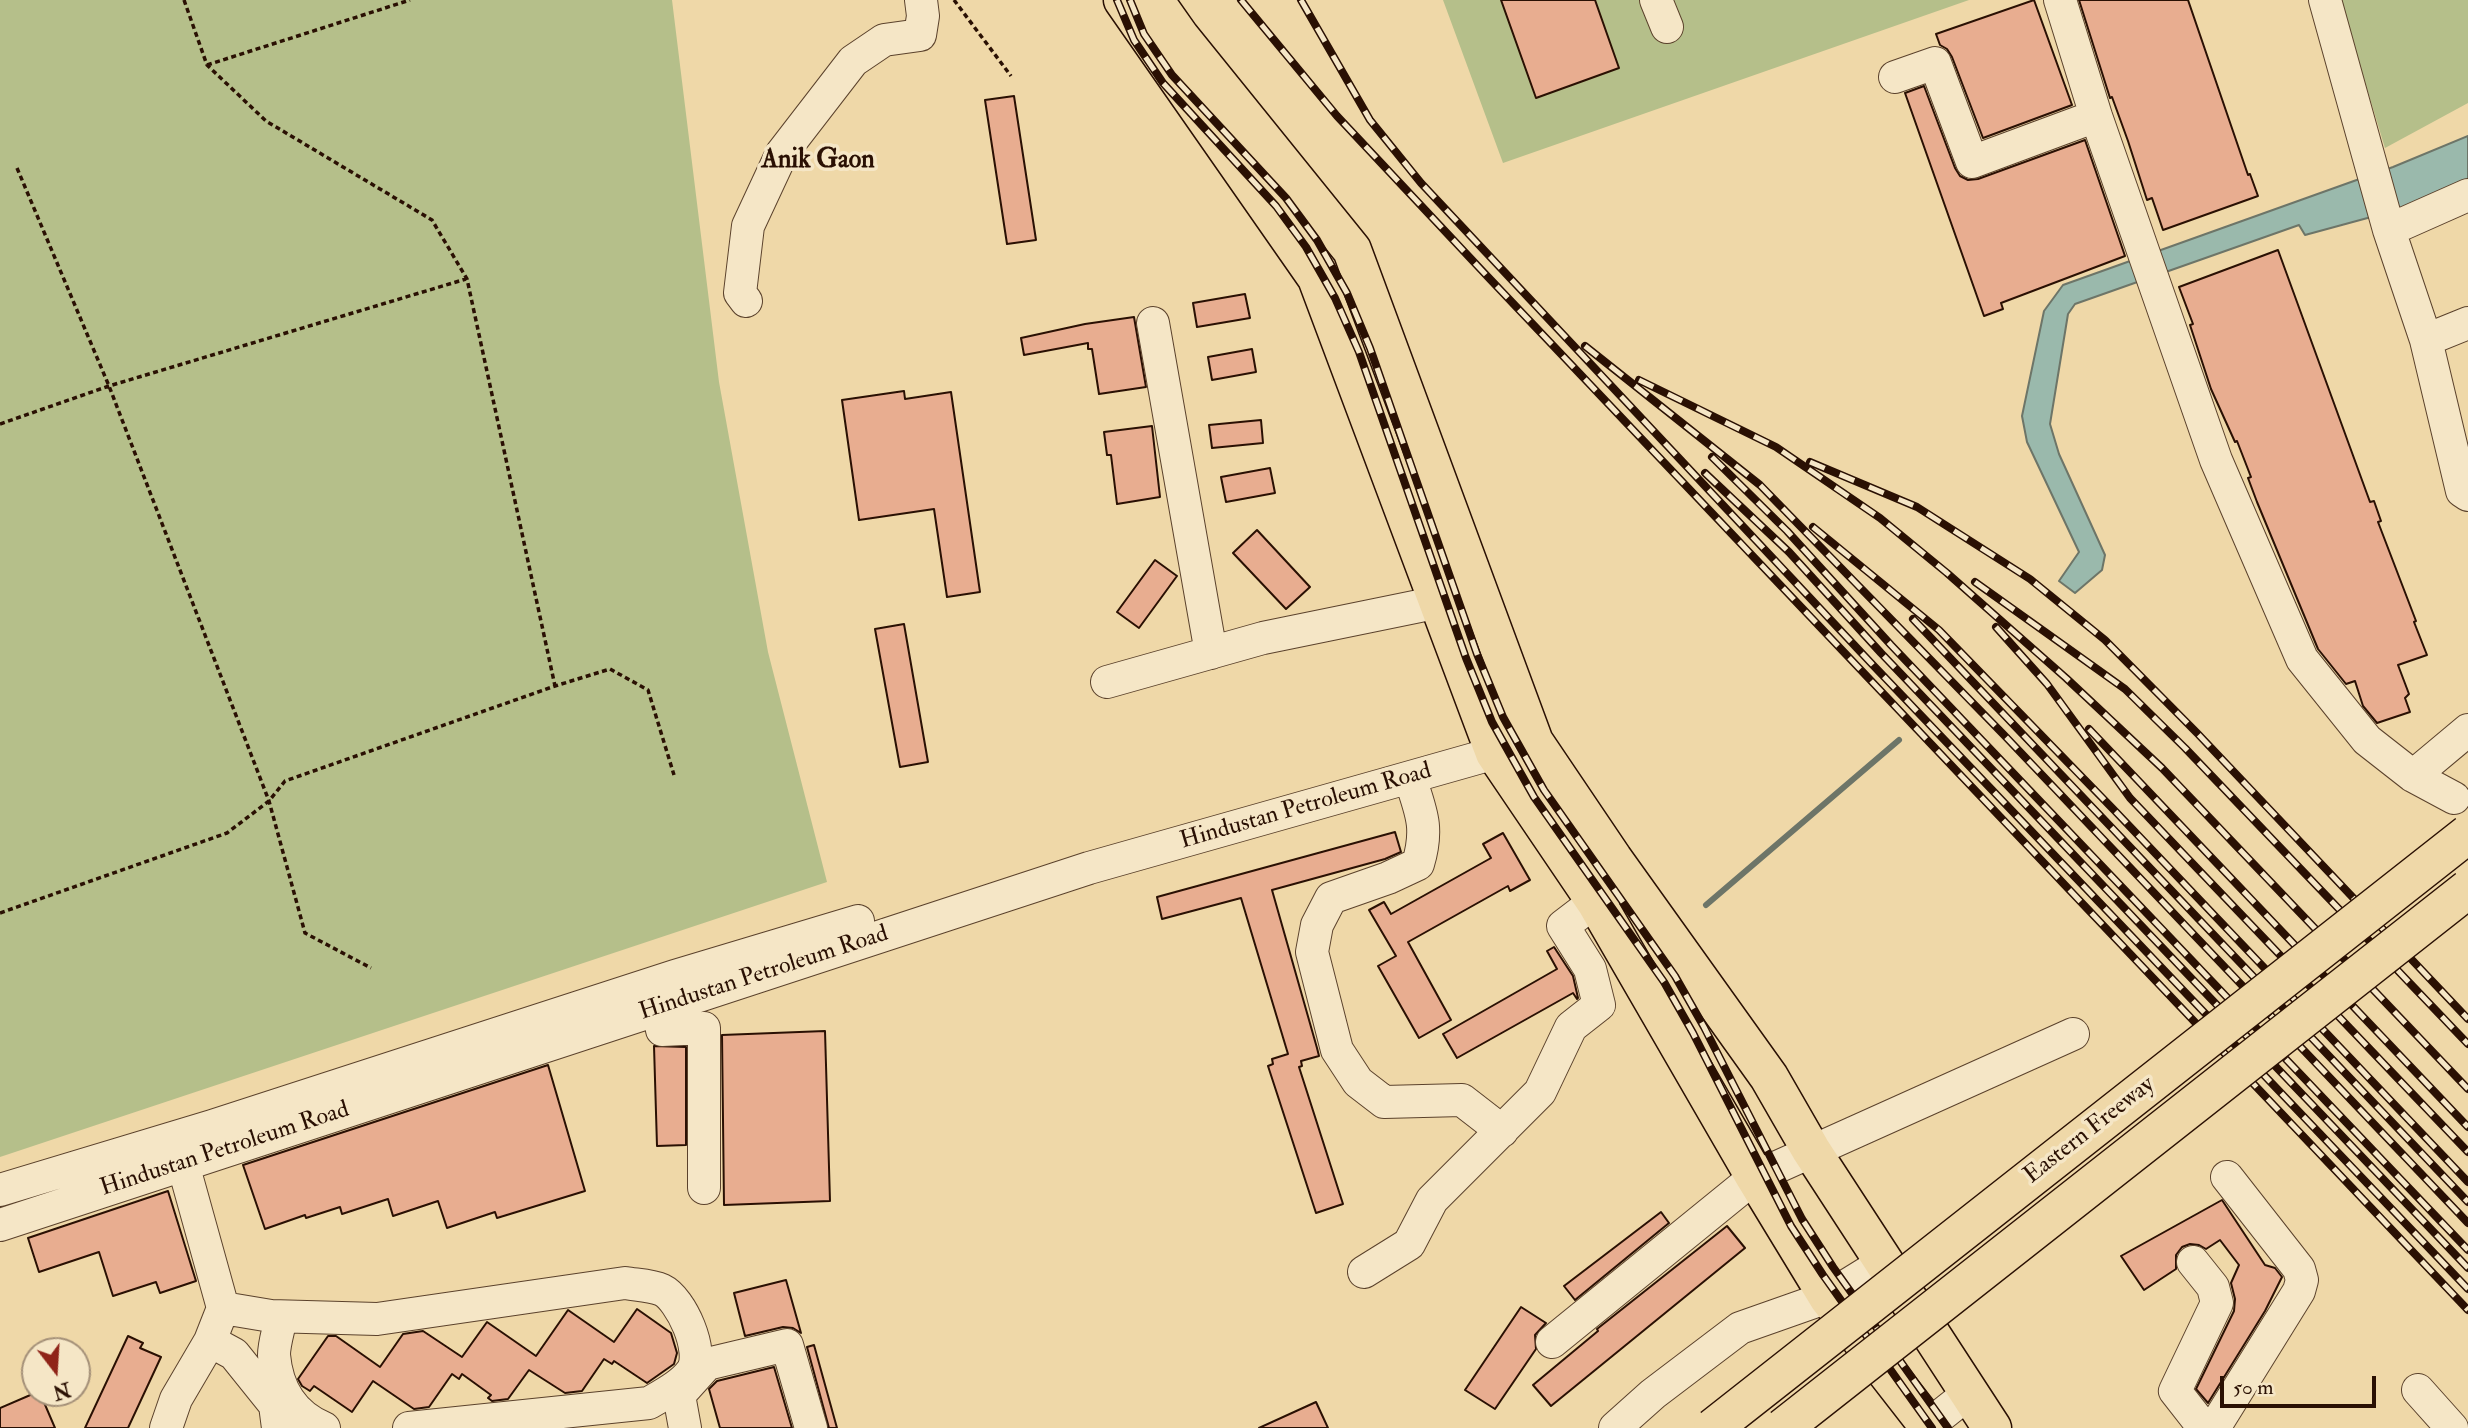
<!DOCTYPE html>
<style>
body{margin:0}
#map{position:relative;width:2468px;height:1428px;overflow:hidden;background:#efd8a8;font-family:"IM FELL Double Pica",serif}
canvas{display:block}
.north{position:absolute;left:21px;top:1337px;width:70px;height:70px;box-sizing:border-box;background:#f5e6c6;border:2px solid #a49078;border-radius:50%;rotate:163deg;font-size:19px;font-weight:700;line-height:28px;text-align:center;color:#2a1003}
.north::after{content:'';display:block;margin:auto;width:24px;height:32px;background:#8f2418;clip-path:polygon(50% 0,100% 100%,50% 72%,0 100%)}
.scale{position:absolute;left:2220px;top:1376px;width:156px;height:32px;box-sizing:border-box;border:4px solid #2a1003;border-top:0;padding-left:9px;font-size:21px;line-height:24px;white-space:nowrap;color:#2a1003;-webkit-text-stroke:5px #f5e6c6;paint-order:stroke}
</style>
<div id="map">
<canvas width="2468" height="1428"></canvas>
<div class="north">N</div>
<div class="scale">50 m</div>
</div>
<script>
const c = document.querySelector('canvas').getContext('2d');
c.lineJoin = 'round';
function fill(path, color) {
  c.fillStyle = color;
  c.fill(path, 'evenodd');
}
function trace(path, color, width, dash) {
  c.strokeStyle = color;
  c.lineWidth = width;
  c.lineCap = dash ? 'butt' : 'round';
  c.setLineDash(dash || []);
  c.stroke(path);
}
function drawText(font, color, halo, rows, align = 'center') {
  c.font = font + ' "IM FELL Double Pica",serif';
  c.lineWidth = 7;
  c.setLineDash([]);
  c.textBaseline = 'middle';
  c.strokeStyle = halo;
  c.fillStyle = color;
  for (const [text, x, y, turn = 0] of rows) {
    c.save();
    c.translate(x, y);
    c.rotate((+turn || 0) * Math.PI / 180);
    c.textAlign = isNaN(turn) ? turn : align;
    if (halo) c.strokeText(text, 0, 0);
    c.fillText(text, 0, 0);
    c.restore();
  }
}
fill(new Path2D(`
 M0,0h672l47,382 49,270 59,230 -827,275z
 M1443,0h526l-466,163z
 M2340,0h128v103l-83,45z`), '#b5bf8a');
const water = new Path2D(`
 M2468,136v51l-60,20 -103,28 -6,-10 -224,79 -7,10 -18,110 9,30 46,101 -3,15 -27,23 -16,-12 20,-29 -52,-110 -5,-26 22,-105 19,-26 330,-118z`);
fill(water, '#9ab9ac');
trace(water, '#6d7568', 2);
trace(new Path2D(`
 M1706,905l193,-165`), '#6d7568', 6);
const building = new Path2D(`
 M1501,0h94l24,68 -83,30z
 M2034,0l38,105 -89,33 -31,-81 -5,-8 -7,-4 -4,-11z
 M2079,0h109l60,175 2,-1 8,22 -95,34 -11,-32 -5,2 -19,-59 -16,-44 -2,1z
 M1924,86l31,82 5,8 8,4 10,-1 107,-39 40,116 -124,47 2,6 -19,7 -79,-223z
 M1014,96l22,144 -29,4 -22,-144z
 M2278,250l92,252 4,-1 7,20 -3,1 38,99 -2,1 13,33 -29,10 11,29 -4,4 5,14 -33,11 -14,-17 -8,-25 -9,3 -28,-35 -61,-147 -9,-24 3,-1 -14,-36 -2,1 -24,-53 -21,-64 3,-1 -14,-37z
 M1245,294l5,24 -53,9 -4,-24z
 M1134,317l12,70 -47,7 -7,-45h-4v-6l-64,12 -3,-17 64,-14z
 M1252,349l4,23 -44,8 -4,-23z
 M904,391l1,8 46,-7 29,200 -33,5 -13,-88 -75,11 -17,-120z
 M1261,420l2,23 -51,5 -3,-23z
 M1152,426l8,71 -43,7 -6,-49h-4l-3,-23z
 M1270,468l5,25 -49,9 -5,-25z
 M1257,530l53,57 -24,22 -53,-56z
 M1155,560l22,16 -38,52 -22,-16z
 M904,624l24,138 -28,5 -25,-138z
 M1395,832l6,20 -16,7 -113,31 45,158 2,8 -18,5 1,5 -3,1 44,137 -27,9 -48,-147 5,-2 -1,-5 16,-5 -47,-156 -79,21 -5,-22z
 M1503,833l27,47 -20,11 -2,-5 -100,56 43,78 -32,18 -41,-72 18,-10 -27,-46 15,-8 7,12 100,-56 -8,-14z
 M1554,947l19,29 5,22 -1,1 -4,-6 -116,65 -14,-24 114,-65 -10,-18z
 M825,1031l5,170 -106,4 -2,-170z
 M654,1046l32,1v98l-29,1z
 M548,1065l37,126 -88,27 -2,-6 -48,16 -9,-27 -45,15 -5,-17 -46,15 -2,-7 -34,11 -1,-3 -40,14 -22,-64z
 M168,1191l28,90 -36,12 -4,-11 -43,14 -14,-44 -60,20 -11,-34z
 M2222,1200l43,65 10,3 7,9 -17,34 -57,92 -12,-14 38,-78 1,-12 -4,-16 8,-18 -19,-25 -14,9 -7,-4 -9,-1 -8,3 -6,8v14l-32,21 -23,-34z
 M1661,1212l8,11 -94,77 -11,-14z
 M1727,1226l18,22 -194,158 -18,-21 65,-54 -1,-2z
 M786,1280l15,53 -8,-5 -10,-1 -38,9 -11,-43z
 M1521,1307l25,16 -11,12 1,14 -41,60 -30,-19z
 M637,1309l34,24 6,20 -3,11 -27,19 -33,-22 -2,3 -8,-5 -22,32 -17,2 -36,-23 -21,29 -16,2 -4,-3 3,-3 -29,-21 -3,5 -7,-5 -23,33 -15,2 -41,-28 -21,31 -38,-26 -4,5 -8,-5 -4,-7 30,-43h8l44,31 23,-33 20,-3 39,26 25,-35 49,34 32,-46 46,32z
 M128,1336l15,7 -3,5 21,9 -33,71h-43z
 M814,1345l23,83h-8l-22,-81z
 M774,1367l18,61h-72l-11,-39 8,-8z
 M35,1393h5l15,35h-55v-20z
 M1316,1402l12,26h-69z`);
fill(building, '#e8ad90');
trace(building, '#2a1003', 2);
const minor = new Path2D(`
 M1656,0l11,27
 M2060,0l36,116 120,344 86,199 65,81 46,36 41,22
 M2325,0l64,230 37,110 36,151 6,4
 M1895,77l40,-14 37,99 124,-46
 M2389,230l79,-35
 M746,301l-6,-8 8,-67 34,-73 71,-92 31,-21 36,-5 3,-19 -2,-16
 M1153,323l58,330
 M2426,340l42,-17
 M1107,682l156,-44 176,-36
 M2413,776l55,-46
 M1410,778c11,34 19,49 8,86l-30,14 -57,20 -14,27 -5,27 25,98 21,32 26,20 78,-2 40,31
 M658,1008l4,22 42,-2v160
 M0,1190l212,-64 463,-150 183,-55
 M0,1225l1089,-357 445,-126
 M2193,1262l20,25 4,16 -42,88 29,37
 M1364,1272l45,-28 23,-44 108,-108 31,-65 28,-22 -9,-36 -27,-43 51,-39
 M223,1308l48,8 106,3 248,-36c11,2 26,2 37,7 19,9 43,62 30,81 -10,14 -28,23 -43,32l-240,25
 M281,1317c-2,12 -7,26 -7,38 3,34 18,60 50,73
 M210,1341l24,13 41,51 3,23
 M1552,1342l203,-165 318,-143
 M2418,1390l34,38
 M166,1428l10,-29 34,-58 13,-33 -40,-144
 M685,1428l-6,-33 28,-31 80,-19 24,83
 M1615,1428l38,-34 87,-66 88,-31 55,-34
 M1925,1428l44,-35
 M2214,1428l85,-137 3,-11 -3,-11 -72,-92`);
const major = new Path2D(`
 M1123,0l194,278 178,475 101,149 159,275 73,120 102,131
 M1154,0l26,37 172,213 182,492 79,117 156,218 42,73 181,278`);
trace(minor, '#5b422c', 34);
trace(major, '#2a1003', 41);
trace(new Path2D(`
 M184,0l23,65 59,56 166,99 35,59 88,407
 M954,0l57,76
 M207,65l203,-65
 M17,168l92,218 160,415 36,132 66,35
 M0,424l109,-38 357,-107
 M0,913l227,-80 42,-32 16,-20 270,-95 55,-17 38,21 26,85`), '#2a1003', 3.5, [5, 3.5]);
trace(minor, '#f5e6c6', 32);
trace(major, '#efd8a8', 38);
const rail = new Path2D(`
 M1117,0l17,40 29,43 113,123 30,41 29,51 24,54 107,306 26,64 42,75 130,185 29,51 98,193 32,49 109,153
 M1130,0l14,34 28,41 114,123 31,42 30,53 23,55 107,306 26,63 41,73 131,186 29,51 98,192 31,48 115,161
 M1241,0l96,116 151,161 980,1033
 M1301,0l69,120 51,63 450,480 597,626
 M1585,346l175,139 244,250 464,488
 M1639,380l137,67 104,71 67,55 119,105 96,90 306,321
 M1712,457l75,74 104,114 577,605
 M1810,462l107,45 113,72 75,61 93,94 270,285
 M1705,473l84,79 92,101 587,615
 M1813,527l126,103 177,182 352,370
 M1975,582l150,107 60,59 283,296
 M1913,619l555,583
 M1996,627l51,57 83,114 338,354
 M2089,729l379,398`);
trace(rail, '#2a1003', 8);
trace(rail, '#f5e6c6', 5, [16]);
const highwayBridge = new Path2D(`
 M1713,1428l755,-594
 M1783,1428l685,-539`);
trace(highwayBridge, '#2a1003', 41, []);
trace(highwayBridge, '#efd8a8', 38);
drawText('24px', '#2a1003', '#f5e6c6', [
 ["Hindustan Petroleum Road",1306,807,-16],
 ["Hindustan Petroleum Road",764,974,-18],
 ["Eastern Freeway",2090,1131,-38],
 ["Hindustan Petroleum Road",225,1150,-18]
]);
drawText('bold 26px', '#2a1003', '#f5e6c6', [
 ["Anik Gaon",818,161]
]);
</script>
